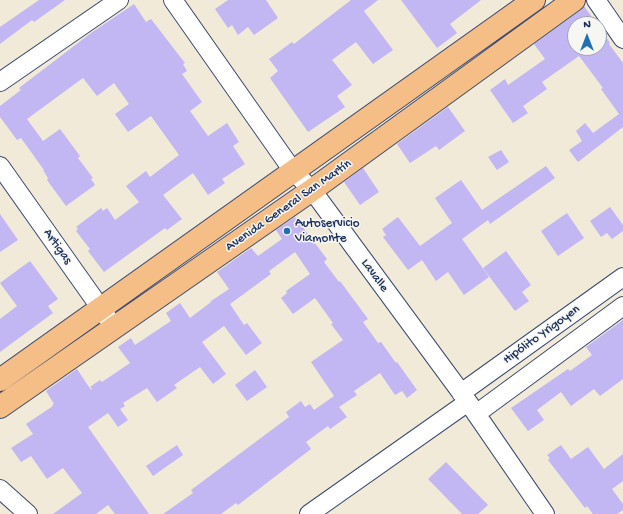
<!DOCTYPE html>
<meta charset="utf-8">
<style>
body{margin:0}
#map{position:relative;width:623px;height:514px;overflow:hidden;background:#f1ead8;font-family:"Gochi Hand",sans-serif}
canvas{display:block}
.north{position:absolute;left:567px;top:16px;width:40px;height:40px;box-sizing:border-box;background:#f6f6f2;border:1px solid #9ea6b7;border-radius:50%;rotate:0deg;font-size:11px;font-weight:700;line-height:16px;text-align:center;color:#1b2f5e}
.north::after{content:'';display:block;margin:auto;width:14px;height:18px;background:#1f6fb2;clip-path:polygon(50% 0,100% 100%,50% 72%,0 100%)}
</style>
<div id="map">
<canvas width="623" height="514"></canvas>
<div class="north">N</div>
</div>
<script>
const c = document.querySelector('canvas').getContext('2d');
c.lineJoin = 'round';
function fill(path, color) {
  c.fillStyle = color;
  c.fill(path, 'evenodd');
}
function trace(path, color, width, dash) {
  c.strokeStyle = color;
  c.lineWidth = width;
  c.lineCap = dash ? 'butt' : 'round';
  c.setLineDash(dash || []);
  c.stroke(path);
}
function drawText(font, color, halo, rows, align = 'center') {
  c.font = font + ' "Gochi Hand",sans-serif';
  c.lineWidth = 3;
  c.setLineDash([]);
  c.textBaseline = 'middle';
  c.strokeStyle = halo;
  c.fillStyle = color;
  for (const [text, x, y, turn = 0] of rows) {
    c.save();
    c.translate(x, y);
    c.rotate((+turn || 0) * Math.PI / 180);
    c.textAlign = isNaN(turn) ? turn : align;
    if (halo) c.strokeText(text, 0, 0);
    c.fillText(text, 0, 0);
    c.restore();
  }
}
fill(new Path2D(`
 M39,0h26l-31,22 -2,-2 -32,24v-17z
 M228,0h38l12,18 -24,17 -6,-8 -10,8 -6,-10 -4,3 -13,-19z
 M351,0h27l-14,11 29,39 -20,14 -17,-22 -24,18 20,25 -15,11 8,11 -37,25 -38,-54 8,-7 -9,-12 23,-17 2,2z
 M401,0h80l-31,24 7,9 -20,15z
 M134,4l12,18 5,-3 34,44 -2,1 4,7 -5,3 20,28 -12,9 18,25 19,-13 12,19 -6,4 12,18 -23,15 3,4 -17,12 -15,-22 -30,22 19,24 -15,11 -2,-2 -61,44 -16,-21 2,-2 -14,-18 2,-2 -2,-2 25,-19 2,3 4,-3 8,12 24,-18 -13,-16 20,-15 4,6 29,-22 -28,-39 -23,16 -13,-18 14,-10 -15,-21 -17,13 -14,-18 -56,41 16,22 17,-12 20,27 -2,2 15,20 -2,1 4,6 -29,21 -19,-26 1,-2 -5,-8h1l-23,-32 -4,2 -17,-23v-11l21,-16 -2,-2 72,-55z
 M584,6l13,18h-22v24h24v-22l11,17 -1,1 14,19v64l-45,35 -9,-12 13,-9 -6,-10 9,-8 8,10 26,-19 -18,-25 2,-1 -24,-32 -37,26 5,7 -24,17 5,7 -15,10 -23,-33 15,-11 3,6 37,-26 -11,-15 47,-34z
 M448,107l17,24 -26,19 -3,-4 -26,17 -13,-19z
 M501,150l8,12 -12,8 -9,-13z
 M546,166l9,12 -65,46 -2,-4 -26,19 27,38 -25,18 -16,-23 -12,9 -14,-21 -14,10 -25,-33 3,-2 -4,-6 16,-12 22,29 32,-23 -17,-25 26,-18 21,30z
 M363,168l16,24 -19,13 -16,-23z
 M610,207l13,18v6l-11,8 -5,-6 -6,4 -11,-16z
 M567,213l17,25 -26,18 -17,-25z
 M0,214l18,26 -18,12z
 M295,217l32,42 -3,3 15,20 1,-1 28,38 -5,3 15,21 3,-1 15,21 1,-1 20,28 -10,8 -5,-7 -7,4 -15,-22 -26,18 3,4 -18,12 8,10 -17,12 -2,-3 -22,16 5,7 -73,56 -2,-2 -15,11h-58l30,-21 -2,-3 98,-73 -3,-5 15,-11 4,6 5,-3 4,6 20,-14 -23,-34 32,-22 -12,-16 2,-1 -18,-25 -22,16 -12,-16 6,-5 -1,-2 24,-17 -15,-22 -26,19 2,3 -41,30 14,21 3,-2 15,20 -16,12 -22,-29 -22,16 24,32 -13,10 -13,-17 -26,18 3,3 -20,14 -10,-14 -24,15 2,3 -5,3 8,11 -10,7 -10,-14 -20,14 61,87h-34l-7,-9 -12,9h-43l29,-21 -19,-25 -16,11 -16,-23 -10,6 -10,-14 22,-14 -7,-10 27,-18 -1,-1 2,-1 -8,-13 31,-22 14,21 1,-1 -2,-2 10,-7 2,2 28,-19 -12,-16 13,-9 4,7 36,-24 -5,-8 14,-10 10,15 21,-16v-1l18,-12 -12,-17 34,-24 7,8 24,-17 -6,-9z
 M506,251l25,34 -9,7 7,9 -14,10 -32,-43z
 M30,261l28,38 -10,7 5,7 -53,39v-33l17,-13 -17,-23z
 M623,320v59l-23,17 -6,-7 -23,17 -10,-14 -24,18 7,10 -16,11 -17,-23 57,-39 2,2 22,-16 -6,-8z
 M255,370l12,17 -20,14 -12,-16z
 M177,445l6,10 -30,21 -7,-10z
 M561,445l10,14 17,-12 16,22 19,-15v27l-11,8 11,15v6l-6,4h-24l-6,-8 -2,2 -37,-48 2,-2 -3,-3z
 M446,462l42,43 -10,9h-16l-34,-35z`), '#c2b6f3');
const minor = new Path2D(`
 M173,0l120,171 19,19 156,212 77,112
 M596,0l27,39
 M0,82l119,-82
 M0,166l114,161
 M461,393l162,-116
 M476,414l147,-108
 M0,489l28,25
 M309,514l159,-112`);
const major = new Path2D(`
 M0,380l534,-380
 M0,407l312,-217 262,-190`);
trace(minor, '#3b4b70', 20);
trace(major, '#3b4b70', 24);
trace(minor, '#fff', 18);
trace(major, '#f6be87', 22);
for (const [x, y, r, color] of [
 [287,231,4,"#1f6fb2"]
]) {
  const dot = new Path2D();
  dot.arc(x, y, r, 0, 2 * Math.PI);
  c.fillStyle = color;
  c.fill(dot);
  trace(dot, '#f6f6f2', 1.5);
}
drawText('13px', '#1b2f5e', '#f6f6f2', [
 ["Avenida General San Martín",289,206,-35],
 ["Artigas",57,247,55],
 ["Lavalle",374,276,54],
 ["Hipólito Yrigoyen",542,335,-36]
]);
drawText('13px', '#1b2f5e', '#f6f6f2', [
 ["Autoservicio",295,224],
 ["Viamonte",295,239]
], 'left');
</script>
